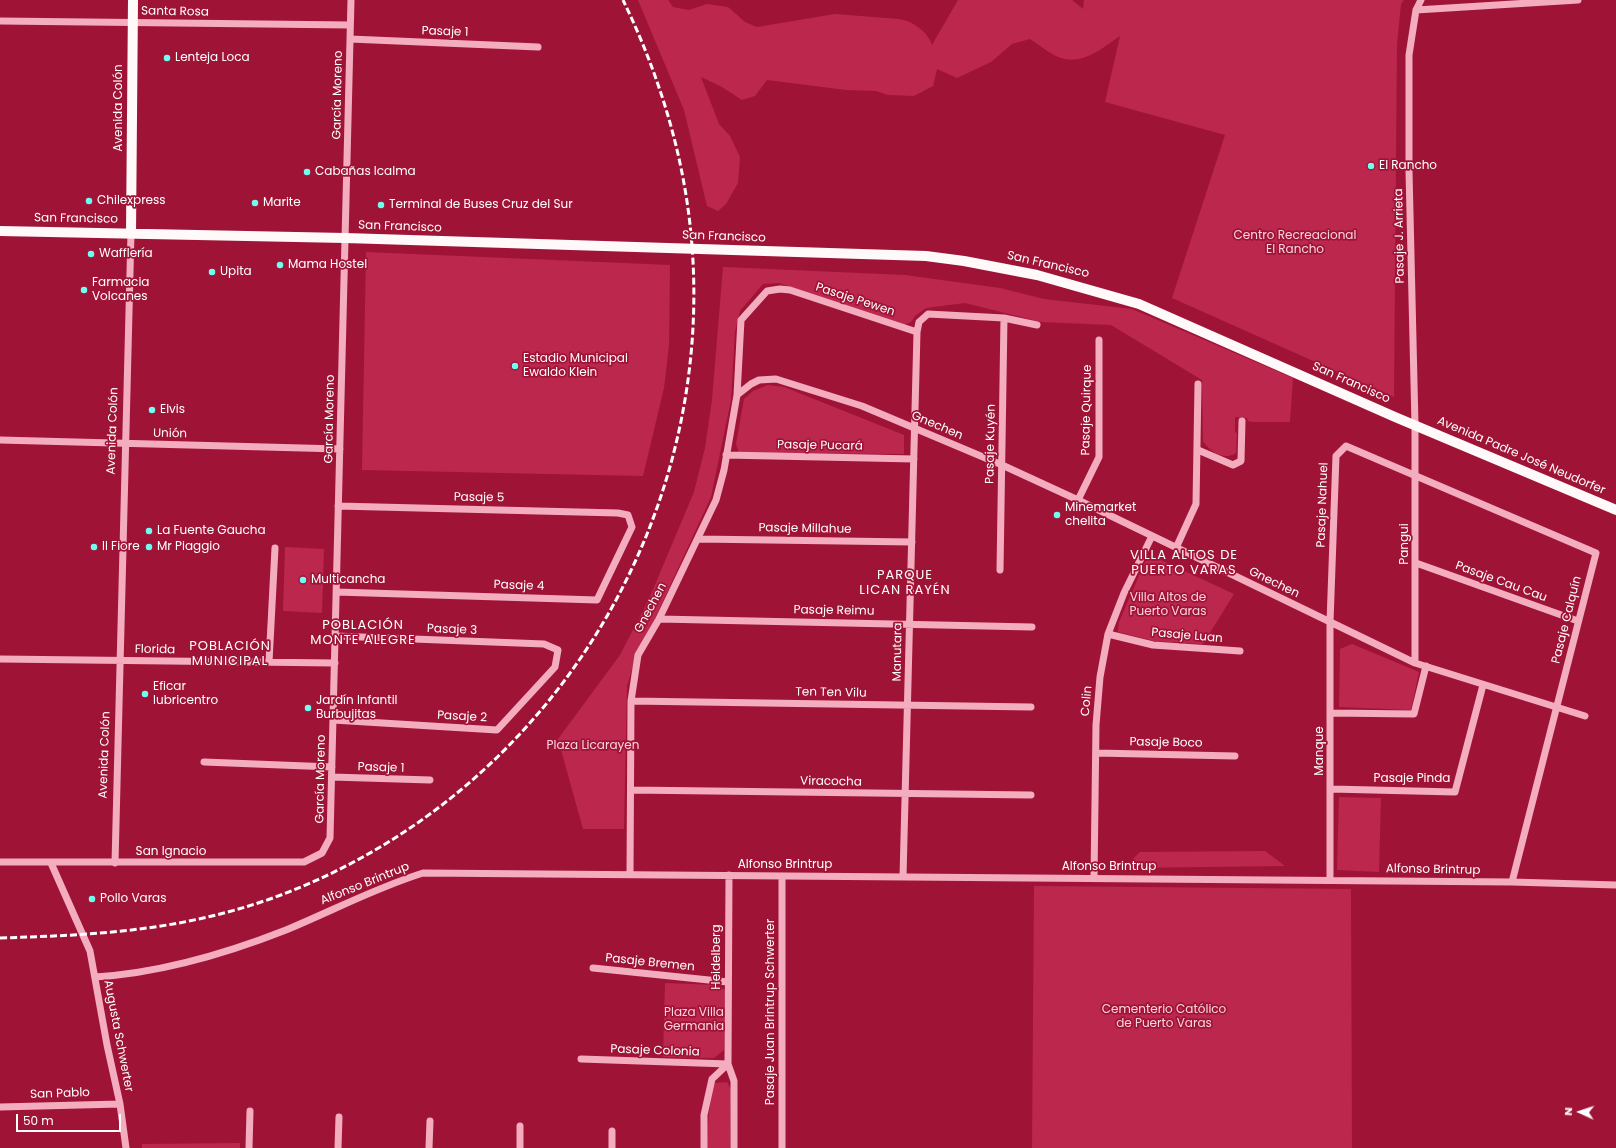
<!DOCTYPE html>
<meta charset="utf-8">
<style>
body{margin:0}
#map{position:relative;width:1616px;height:1148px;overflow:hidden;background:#9f1436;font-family:Poppins,sans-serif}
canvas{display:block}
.north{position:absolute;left:1560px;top:1092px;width:40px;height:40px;-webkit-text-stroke:3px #9f1436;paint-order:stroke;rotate:273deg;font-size:11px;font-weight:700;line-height:16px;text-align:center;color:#fff}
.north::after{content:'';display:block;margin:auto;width:14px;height:18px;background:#fff;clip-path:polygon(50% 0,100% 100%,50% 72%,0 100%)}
.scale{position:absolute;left:16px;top:1114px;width:105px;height:18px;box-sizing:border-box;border:2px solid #fff;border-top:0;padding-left:5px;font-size:12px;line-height:14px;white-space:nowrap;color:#fff;-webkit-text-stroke:3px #9f1436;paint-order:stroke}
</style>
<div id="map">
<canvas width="1616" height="1148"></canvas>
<div class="north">N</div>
<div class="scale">50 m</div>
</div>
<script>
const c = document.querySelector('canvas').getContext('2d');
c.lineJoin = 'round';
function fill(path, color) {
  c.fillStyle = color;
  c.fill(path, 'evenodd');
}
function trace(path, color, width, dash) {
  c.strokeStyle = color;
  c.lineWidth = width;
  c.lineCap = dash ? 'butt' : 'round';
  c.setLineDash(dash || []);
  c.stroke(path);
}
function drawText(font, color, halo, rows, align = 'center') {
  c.font = font + ' Poppins,sans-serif';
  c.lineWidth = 3.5;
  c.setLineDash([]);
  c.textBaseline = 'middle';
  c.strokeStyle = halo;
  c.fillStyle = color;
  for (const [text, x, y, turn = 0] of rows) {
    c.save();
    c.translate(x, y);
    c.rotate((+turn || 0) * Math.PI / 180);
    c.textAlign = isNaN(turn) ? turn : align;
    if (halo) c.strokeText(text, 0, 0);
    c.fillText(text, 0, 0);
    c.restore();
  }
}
fill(new Path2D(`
 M638,0h30l5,7 16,3 18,-6 21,3 17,15 12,5 78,-13 64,5c14,2 29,13 33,26l26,-45h114l11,9 1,-9h320l-3,4 -4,40 -3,353 -222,-99 53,-163 -120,-33 15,-66c-16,11 -34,27 -55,23 -12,-2 -25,-14 -35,-20l-18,5 -21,18 -34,16 -20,-9 -4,17 -19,10 -26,-1 -12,-4 -30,-1 -79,-10 -12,16 -13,4 -20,-13 -21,-10 18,47 11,12 10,21 -2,26 -12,21 -8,7 -11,-5 -23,-96z
 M366,252l304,13 -1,80 -5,43 -21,88 -281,-6z
 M723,267l182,8 95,13 44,11 88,10 161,69 -3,44h-38l-4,-1 -1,-3 -12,-1v15l2,1 -1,20c-12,8 -26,-1 -33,-12l-1,-61 -91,-55 -70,-3 -76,-19 -39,5 -11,8 -4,6 -7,3 -125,-42 -16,1 -23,27 -5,21 -4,68 -20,97 -78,169 -6,20 -3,143h-41l-25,-90 62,-84 29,-56 45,-107 11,-44 7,-48z
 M768,385l16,2 120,48v19l-165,-1 -3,-9 8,-45 9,-8z
 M285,547l39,2 -2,64 -39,-2z
 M1152,556l82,38 -31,50 -49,-3 -36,-9 1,-10 26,-60z
 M1352,644l67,28 -8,38 -72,-3 1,-58z
 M1339,797l42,1 -2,74 -42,-2z
 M1265,851l20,15 -161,2 16,-16z
 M1034,886l317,3 1,259h-320z
 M665,983l52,2 8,5 -1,60 -10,8 -51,-1z
 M727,1082l4,8 -1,58h-23c1,-23 1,-44 8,-65z
 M240,1143v5h-98v-4z`), '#bc274e');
trace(new Path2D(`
 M1416,10l162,-10
 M0,21l350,4
 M350,39l188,8
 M737,395l4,-75 26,-29 13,-2 10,1 127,42 2,-10 9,-8 76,4 33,7
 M0,440l340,9
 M1198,450l35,15 8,-4 1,-40
 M726,455l188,4
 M1078,500l21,-43v-117
 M698,539l214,3
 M1176,548l20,-44 2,-120
 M1416,563l162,58
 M1000,570l4,-252
 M336,592l261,8 35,-73 -4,-12 -10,-2 -280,-7
 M659,619l373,8
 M1108,634l45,11 87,6
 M0,659l335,4
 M269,662l6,-114
 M1415,663v-238l-6,-254v-116l7,-45 5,-10
 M631,701l400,6
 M1331,713l83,1 12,-48
 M333,720l164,10 58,-63 3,-17 -14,-6 -209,-8
 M1096,753l139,3
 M204,762l128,5
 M332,777l98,3
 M1331,789l124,3 28,-107
 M631,790l400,5
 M0,862h304l18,-9 8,-15 21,-838
 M51,863l39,88 17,94 13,59 6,44
 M115,863l16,-630
 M630,874l1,-173 7,-46 21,-36 57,-119 8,-30 13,-75 14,-11 8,-4 17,-1 86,27 140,59 76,35 337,163 170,53
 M729,875l-1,189 6,17v67
 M782,876v272
 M903,877l14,-545
 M1094,878l2,-153 4,-48 8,-43 16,-41 28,-57
 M1330,880v-258l6,-166 10,-10 250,107 -84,329
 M593,968l135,14
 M95,977c65,-4 130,-23 191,-47 46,-19 89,-42 137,-57l1089,9 104,3
 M581,1059l147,5
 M0,1107l120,-3
 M249,1148l1,-37
 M338,1148l1,-31
 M429,1148l1,-27
 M520,1148v-22
 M612,1148v-17
 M704,1148v-33l8,-36 16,-15`), '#f4acbf', 7);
trace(new Path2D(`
 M0,231l345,7 581,18 38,5 73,14 102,29 256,113 221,93
 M131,233l2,-233`), '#fff9fa', 10);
trace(new Path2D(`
 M0,938c96,-3 178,-7 270,-39 288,-103 464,-403 416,-704 -11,-68 -33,-133 -63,-195`), '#fff', 3, [7, 3]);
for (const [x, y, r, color] of [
 [167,58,4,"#6ffff1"],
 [1371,166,4,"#6ffff1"],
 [307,172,4,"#6ffff1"],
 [89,201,4,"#6ffff1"],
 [255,203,4,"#6ffff1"],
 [381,205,4,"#6ffff1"],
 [91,254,4,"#6ffff1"],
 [280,265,4,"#6ffff1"],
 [212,272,4,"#6ffff1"],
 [84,290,4,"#6ffff1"],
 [515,366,4,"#6ffff1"],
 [152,410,4,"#6ffff1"],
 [1057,515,4,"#6ffff1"],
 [149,531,4,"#6ffff1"],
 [94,547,4,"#6ffff1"],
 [149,547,4,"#6ffff1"],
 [303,580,4,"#6ffff1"],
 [145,694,4,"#6ffff1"],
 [308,708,4,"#6ffff1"],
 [92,899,4,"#6ffff1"]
]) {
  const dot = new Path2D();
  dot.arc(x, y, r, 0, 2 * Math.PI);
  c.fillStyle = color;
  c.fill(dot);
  trace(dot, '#9f1436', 1.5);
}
drawText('12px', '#fff', '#9f1436', [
 ["Santa Rosa",175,12,1],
 ["Pasaje 1",445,32,2],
 ["García Moreno",338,95,-89],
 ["Avenida Colón",119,108,-90],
 ["San Francisco",76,219,1],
 ["San Francisco",400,227,2],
 ["Pasaje J. Arrieta",1400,236,-91],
 ["San Francisco",724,237,2],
 ["San Francisco",1048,265,13],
 ["Pasaje Pewen",855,300,18],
 ["San Francisco",1351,383,24],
 ["Pasaje Quirque",1087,410,-89],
 ["García Moreno",330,419,-89],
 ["Gnechen",937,426,23],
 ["Avenida Colón",113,431,-88],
 ["Unión",170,434,1],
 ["Pasaje Kuyén",991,444,-89],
 ["Pasaje Pucará",820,446,1],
 ["Avenida Padre José Neudorfer",1521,456,23],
 ["Pasaje 5",479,498,1],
 ["Pasaje Nahuel",1323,505,-88],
 ["Pasaje Millahue",805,529,1],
 ["Pangui",1405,544,-90],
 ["Pasaje Cau Cau",1501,582,20],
 ["Gnechen",1274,583,26],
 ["Pasaje 4",519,586,2],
 ["Gnechen",651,608,-62],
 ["Pasaje Reimu",834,611,1],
 ["Pasaje Calquín",1567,620,-76],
 ["Pasaje 3",452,630,2],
 ["Pasaje Luan",1187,636,5],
 ["Florida",155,650,1],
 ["Manutara",898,652,-89],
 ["Ten Ten Vilu",831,693,1],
 ["Colin",1087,701,-85],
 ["Pasaje 2",462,717,3],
 ["Pasaje Boco",1166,743,1],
 ["Manque",1320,751,-90],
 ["Avenida Colón",105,755,-88],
 ["Pasaje 1",381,768,2],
 ["García Moreno",321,779,-89],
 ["Pasaje Pinda",1412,779],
 ["Viracocha",831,782,1],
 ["San Ignacio",171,852],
 ["Alfonso Brintrup",785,865],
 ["Alfonso Brintrup",1109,867],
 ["Alfonso Brintrup",1433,870,1],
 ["Alfonso Brintrup",365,884,-22],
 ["Heidelberg",717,957,-90],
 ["Pasaje Bremen",650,963,6],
 ["Pasaje Juan Brintrup Schwerter",771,1012,-90],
 ["Augusta Schwerter",118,1036,79],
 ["Pasaje Colonia",655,1051,2],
 ["San Pablo",60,1094,-2]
]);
drawText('12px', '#fff', '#9f1436', [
 ["Lenteja Loca",175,58],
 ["El Rancho",1379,166],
 ["Cabañas Icalma",315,172],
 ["Chilexpress",97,201],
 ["Marite",263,203],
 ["Terminal de Buses Cruz del Sur",389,205],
 ["Wafflería",99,254],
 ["Mama Hostel",288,265],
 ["Upita",220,272],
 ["Farmacia",92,283],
 ["Volcanes",92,297],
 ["Estadio Municipal",523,359],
 ["Ewaldo Klein",523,373],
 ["Elvis",160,410],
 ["Minemarket",1065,508],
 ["chelita",1065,522],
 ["La Fuente Gaucha",157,531],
 ["Il Fiore",102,547],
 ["Mr Piaggio",157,547],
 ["Multicancha",311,580],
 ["Eficar",153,687],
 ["lubricentro",153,701],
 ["Jardín Infantil",316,701],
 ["Burbujitas",316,715],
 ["Pollo Varas",100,899]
], 'left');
drawText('12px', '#fdd4df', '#9f1436', [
 ["Centro Recreacional",1295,236],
 ["El Rancho",1295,250],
 ["Villa Altos de",1168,598],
 ["Puerto Varas",1168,612],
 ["Plaza Licarayen",593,746],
 ["Cementerio Católico",1164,1010],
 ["de Puerto Varas",1164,1024],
 ["Plaza Villa",694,1013],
 ["Germania",694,1027]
]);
c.letterSpacing = '1px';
drawText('13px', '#fff', '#9f1436', [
 ["VILLA ALTOS DE",1184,556],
 ["PUERTO VARAS",1184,571],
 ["PARQUE",905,576],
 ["LICAN RAYÉN",905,591],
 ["POBLACIÓN",363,626],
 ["MONTE ALEGRE",363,641],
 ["POBLACIÓN",230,647],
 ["MUNICIPAL",230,662]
]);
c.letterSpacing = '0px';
</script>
